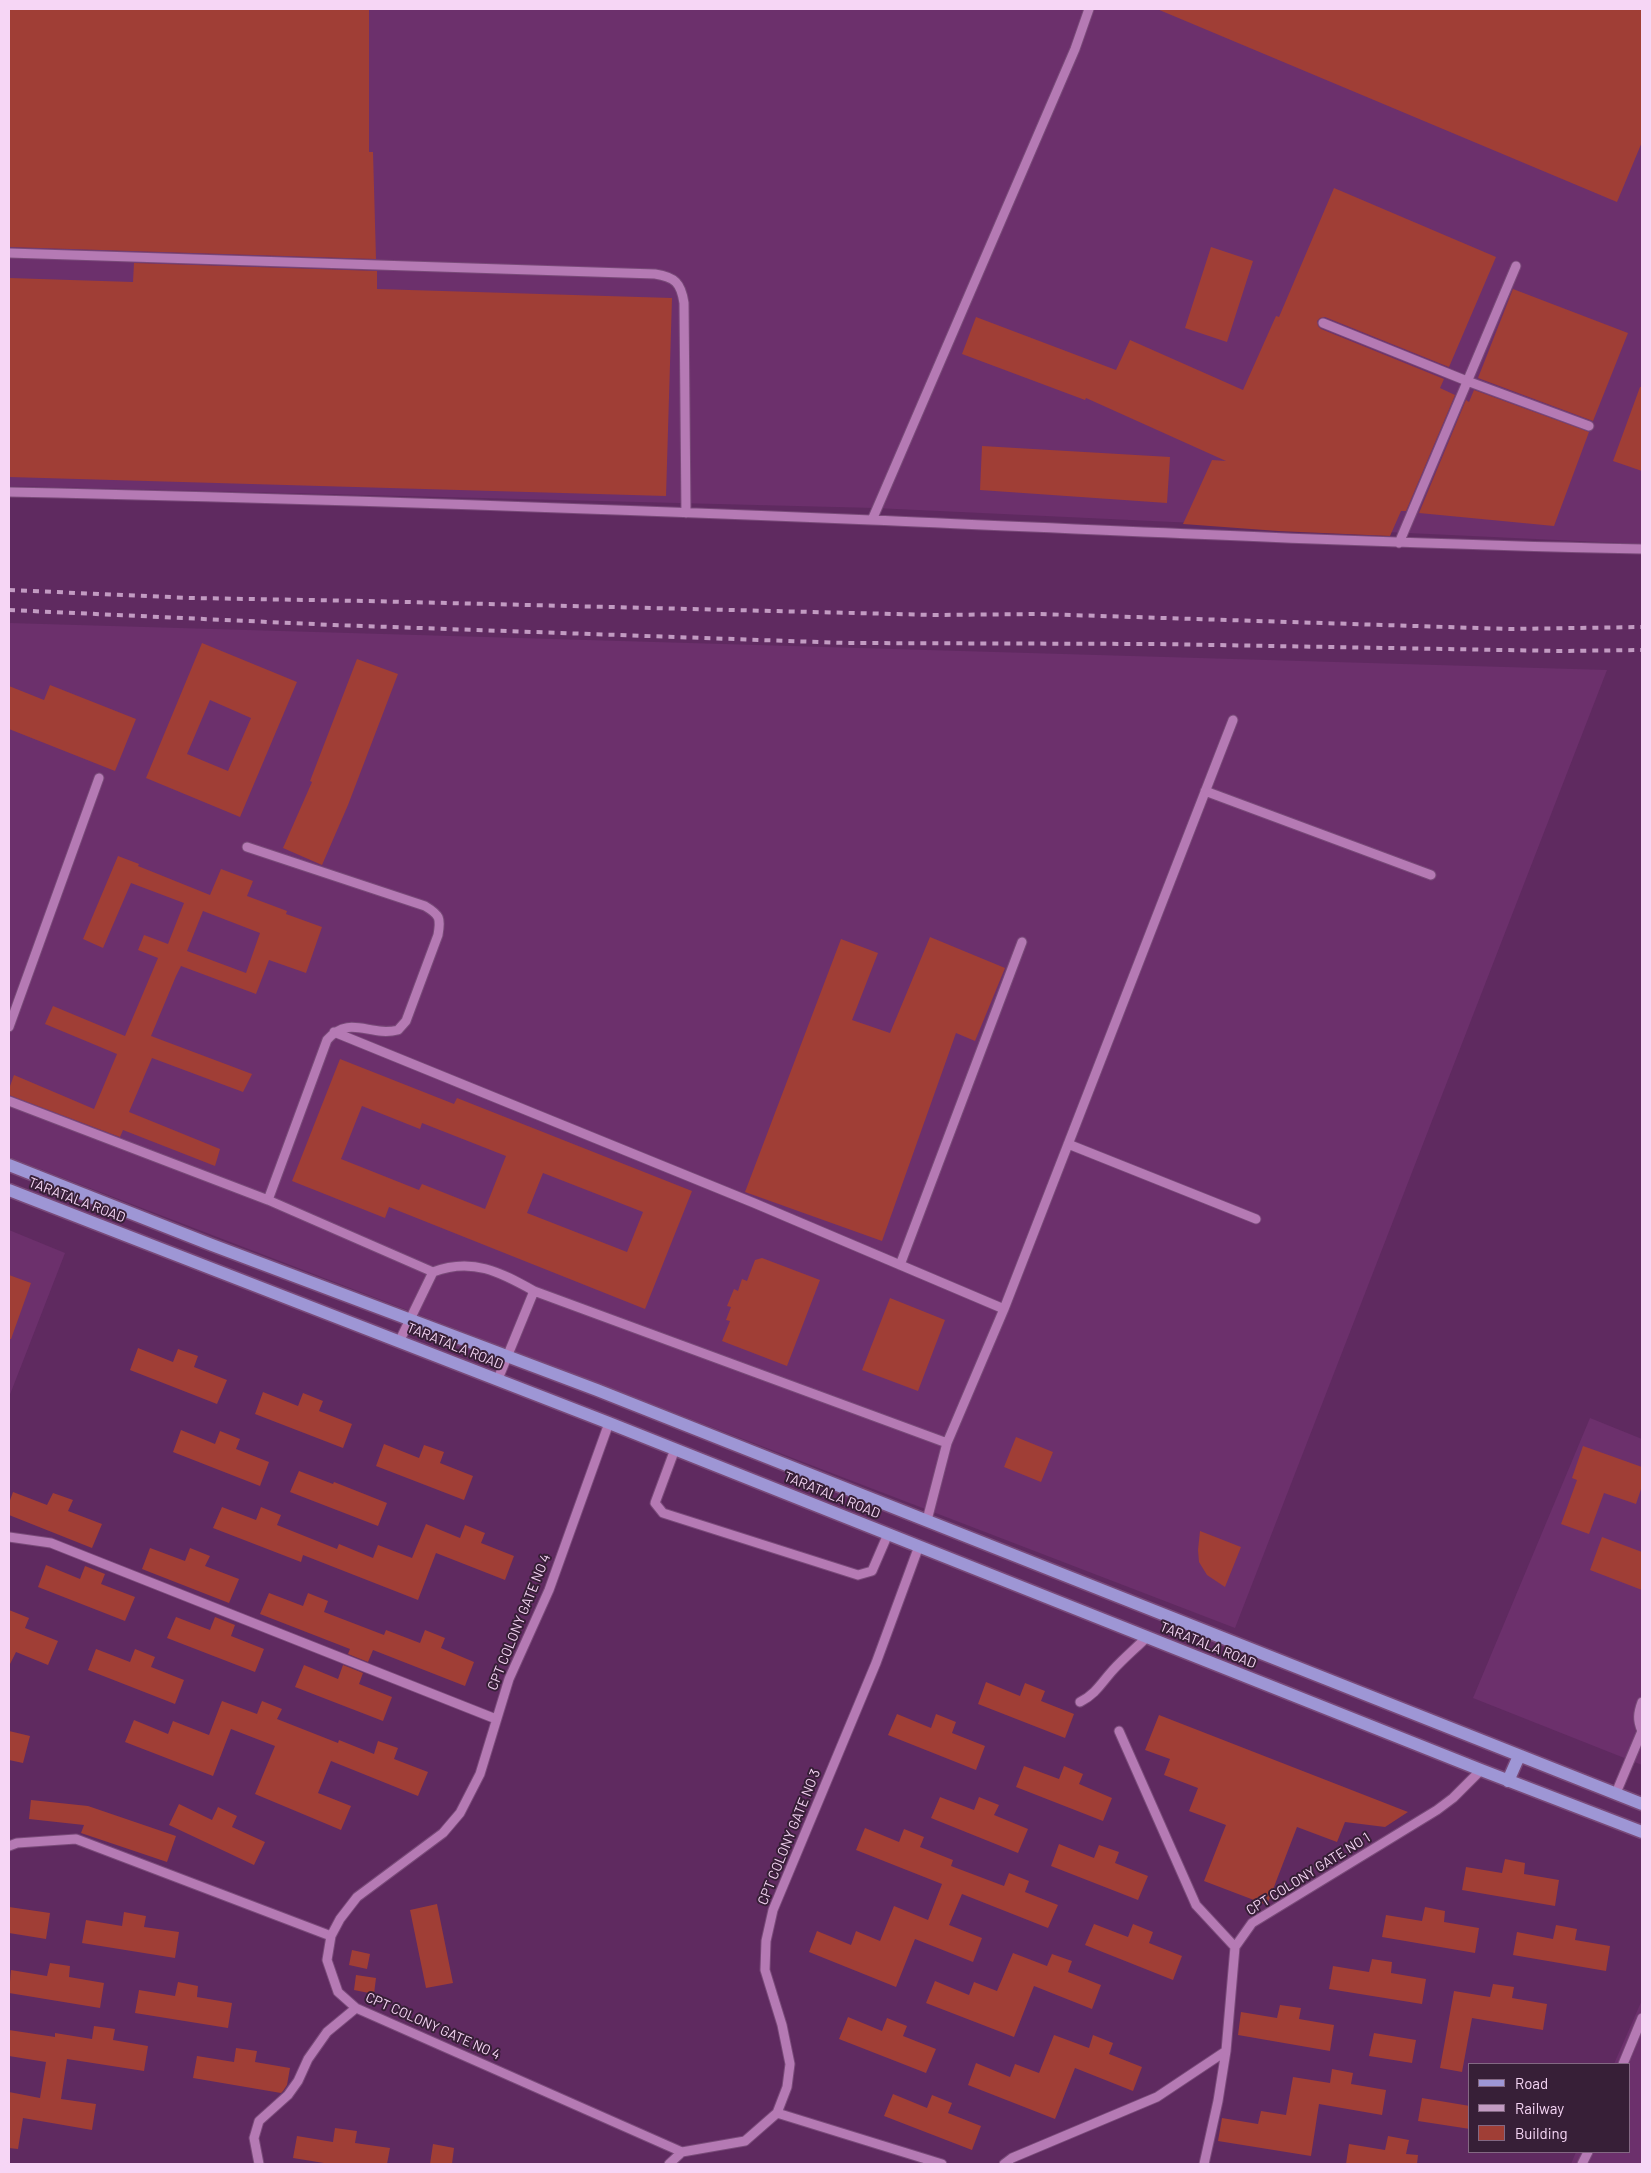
<!DOCTYPE html>
<style>
body{margin:0}
#map{position:relative;width:1651px;height:2173px;overflow:hidden;background:#5f2a60;font-family:Barlow,sans-serif}
canvas{display:block}
.frame{position:absolute;inset:0;border:10px solid #f6d6f5;pointer-events:none}
.legend{position:absolute;left:1468px;top:2063px;width:162px;height:90px;box-sizing:border-box;background:#371f37;border:1px solid #836883;margin:0;padding:6px 9px;list-style:none;font-size:15px;color:#f6d6f5}
.legend li{display:flex;align-items:center;gap:10px;height:25px}
.legend b{width:25px;border:1px solid #836883}
</style>
<div id="map">
<canvas width="1651" height="2173"></canvas>
<div class="frame"></div>
<ul class="legend">
<li><b style="height:6px;background:#9e96d5"></b>Road</li>
<li><b style="height:6px;background:#c29bc2"></b>Railway</li>
<li><b style="height:14px;background:#a03e36"></b>Building</li>
</ul>
</div>
<script>
const c = document.querySelector('canvas').getContext('2d');
c.lineJoin = 'round';
function fill(path, color) {
  c.fillStyle = color;
  c.fill(path, 'evenodd');
}
function trace(path, color, width, dash) {
  c.strokeStyle = color;
  c.lineWidth = width;
  c.lineCap = dash ? 'butt' : 'round';
  c.setLineDash(dash || []);
  c.stroke(path);
}
function drawText(font, color, halo, rows, align = 'center') {
  c.font = font + ' Barlow,sans-serif';
  c.lineWidth = 4;
  c.setLineDash([]);
  c.textBaseline = 'middle';
  c.strokeStyle = halo;
  c.fillStyle = color;
  for (const [text, x, y, turn = 0] of rows) {
    c.save();
    c.translate(x, y);
    c.rotate((+turn || 0) * Math.PI / 180);
    c.textAlign = isNaN(turn) ? turn : align;
    if (halo) c.strokeText(text, 0, 0);
    c.fillText(text, 0, 0);
    c.restore();
  }
}
fill(new Path2D(`
 M9,9h1633v535l-767,-36 -866,-22z
 M9,623l1598,47 -372,958 -1226,-471z
 M9,1230l56,23 -56,144z
 M1590,1418l52,21v326l-169,-67z
 M1642,2000v164h-71l5,-12h54v-88h-16z`), '#6c306c');
fill(new Path2D(`
 M9,9h360v143h4l3,107 -367,-12z
 M1157,9h485v133l-25,60z
 M1334,188l162,69 -47,110 -124,-50 -5,1 -3,3 1,5 3,3 123,50 -4,9 15,7 -49,116h-5l-11,25 -112,-5 -95,-7 29,-64 14,1 -140,-63 -1,2 -123,-46 14,-37 140,53 14,-30 113,50 33,-74 3,1z
 M1211,247l42,14 -26,81 -42,-14z
 M134,263l243,8v18l295,9 -6,198 -657,-19v-199l124,4z
 M1513,289l115,44 -35,88 -115,-43z
 M1640,387h2v84l-29,-10z
 M1474,390l115,42 -35,94 -135,-13 47,-113 3,2z
 M982,446l188,11 -3,46 -187,-13z
 M202,643l95,39 -57,135 -94,-39zM210,700l41,18 -23,53 -41,-17z
 M357,659l41,15 -50,131 -26,60 -39,-17 29,-66 -2,-1z
 M50,685l86,34 -21,52 -106,-42v-43l35,14z
 M118,856l21,8 -1,2 72,29 11,-26 32,12 -6,15 40,15 -1,3 36,13 -16,46 -37,-13 -13,34 -75,-28 -5,10 -25,60 101,38 -9,18 -91,-34 -23,54 91,37 -5,17 -92,-36 -3,7 -111,-42v-6l5,-14 80,34 23,-55 -72,-30 8,-18 72,30 33,-78 -20,-8 6,-15 24,9 16,-41 -53,-20 -28,65 -20,-9zM203,911l57,22 -14,40 -59,-22z
 M930,937l75,31 -30,73 -19,-8 -74,208 -137,-49 96,-253 37,14 -26,67 38,13z
 M340,1059l114,45 3,-6 235,93 -47,118 -256,-102 -4,11 -93,-37zM362,1106l58,23 2,-6 84,33 -21,53 -63,-25 -3,6 -78,-31zM543,1173l100,39 -16,40 -100,-39z
 M762,1258l58,22 -33,86 -65,-25 8,-20 -4,-1 5,-13 -4,-1 7,-17 4,2 4,-12 5,2 8,-21z
 M9,1275l22,8 -20,56h-2z
 M890,1298l55,22 -27,71 -56,-21z
 M138,1348l35,14 5,-13 20,7 -4,11 33,13 -10,24 -87,-34z
 M263,1392l35,14 5,-13 20,8 -4,10 33,13 -9,24 -88,-34z
 M181,1430l34,14 5,-13 20,8 -4,10 33,13 -9,24 -87,-34z
 M1016,1437l37,15 -12,30 -37,-15z
 M384,1444l35,14 5,-13 20,7 -4,11 33,13 -9,24 -88,-34z
 M1583,1446l59,21v19l-6,18 -32,-11 -15,41 -28,-10 16,-44 -5,-2z
 M299,1471l34,13 1,-2 53,21 -9,23 -88,-34z
 M13,1492l34,13 6,-12 20,7 -5,11 34,13 -10,24 -83,-33v-12z
 M222,1507l34,13 5,-13 20,8 -4,10 60,24 2,-5 34,14 5,-13 34,13 14,-34 34,14 5,-13 20,8 -4,10 33,13 -9,24 -69,-27 -18,47 -115,-45 -2,7 -88,-34z
 M1200,1531l41,16 -16,40 -18,-12 -8,-13 -1,-12z
 M1602,1537l40,15v38l-52,-20z
 M150,1548l35,13 5,-13 20,8 -5,10 34,13 -10,24 -87,-34z
 M46,1565l34,14 5,-13 20,8 -4,10 34,13 -10,24 -87,-34z
 M269,1593l34,13 5,-13 20,8 -4,11 60,23 2,-5 34,13 5,-13 20,8 -4,10 33,14 -9,24 -92,-36 -5,12 -20,-8 2,-5 -90,-35z
 M9,1610l20,8 -4,10 33,13 -10,24 -32,-13 -7,14z
 M176,1617l34,13 5,-13 20,8 -4,11 33,13 -9,23 -88,-34z
 M96,1649l34,13 5,-13 20,8 -4,10 33,13 -9,24 -87,-34z
 M304,1665l34,14 5,-14 20,8 -4,11 33,13 -9,24 -88,-34z
 M986,1682l34,14 5,-13 20,8 -4,10 33,13 -9,24 -87,-34z
 M222,1701l35,13 5,-13 20,8 -5,10 61,24 1,-3 35,14 4,-13 20,7 -4,11 34,13 -10,24 -87,-35 -13,32 33,13 -10,24 -86,-36 20,-48 -44,-17 -18,47 -88,-34 9,-22 34,14 5,-13 36,14z
 M897,1714l34,14 5,-14 20,8 -4,11 33,13 -9,24 -88,-35z
 M1159,1715l249,97 -23,15 -40,-5 -8,20 -40,-15 -30,78 -63,-24 22,-56 -37,-14 9,-23 -34,-13 6,-16 -25,-9z
 M9,1731l21,5 -7,27 -14,-3z
 M1024,1766l35,13 5,-13 19,8 -4,10 33,14 -9,23 -87,-34z
 M940,1797l34,13 5,-13 20,8 -5,10 34,14 -10,24 -87,-35z
 M31,1800l57,6 88,30 -9,26 -86,-29 3,-8 -55,-6z
 M179,1804l33,16 6,-13 19,9 -5,11 33,15 -11,23 -85,-40z
 M865,1828l34,14 5,-13 20,8 -4,10 33,13 -2,6 53,20 5,-13 20,8 -4,11 33,13 -10,23 -86,-34 -13,31 33,13 -9,24 -58,-23 -19,48 -87,-35 8,-21 34,14 5,-14 24,10 14,-35 34,14 14,-36 -86,-34z
 M1059,1844l35,14 5,-13 20,7 -4,11 33,13 -10,24 -87,-34z
 M1505,1859l20,4 -1,11 35,6 -4,26 -93,-16 4,-23 36,6z
 M437,1904l16,79 -27,5 -16,-78z
 M9,1907l41,6 -4,26 -37,-6z
 M1425,1907l20,4 -1,11 35,6 -4,25 -93,-16 4,-22 36,6z
 M124,1912l22,4 -2,11 35,5 -4,26 -93,-15 4,-23 36,6z
 M1094,1924l34,13 5,-13 20,8 -4,11 33,13 -9,24 -88,-35z
 M1556,1925l21,4 -2,11 35,6 -4,25 -93,-16 4,-23 36,7z
 M352,1950l18,4 -3,15 -18,-4z
 M1013,1953l34,13 5,-12 20,7 -4,11 33,13 -9,24 -58,-23 -20,51 -88,-34 9,-22 34,14 5,-13 23,9z
 M1372,1959l20,3 -1,11 35,6 -4,25 -93,-15 4,-23 36,6z
 M50,1963l20,3 -1,11 35,6 -4,25 -91,-15 2,-23 36,6z
 M356,1975l20,3 -2,16 -20,-4z
 M178,1982l20,4 -1,11 35,6 -4,25 -93,-15 4,-23 36,6z
 M1493,1984l21,3 -2,11 35,6 -4,26 -71,-12 -10,54 -22,-4 14,-77 36,6z
 M1280,2005l21,3 -2,11 35,6 -4,26 -92,-16 3,-23 36,6z
 M848,2017l34,14 5,-13 20,8 -4,10 33,13 -10,24 -87,-34z
 M94,2026l21,3 -2,11 35,6 -4,25 -77,-12 -6,40 35,5 -4,26 -69,-12 -5,31 -9,-1v-56l31,6 6,-36 -37,-6v-26l46,7v-4l37,6z
 M1374,2033l42,7 -4,23 -43,-7z
 M1054,2035l35,13 4,-13 20,8 -4,11 33,13 -9,24 -58,-23 -20,51 -87,-34 8,-22 34,14 5,-13 24,9z
 M236,2048l21,3 -2,11 35,6 -3,17 -4,6 -2,2 -88,-15 4,-22 37,6z
 M1332,2069l21,4 -2,11 35,6 -4,25 -63,-11 -8,52 -93,-15 4,-23 36,6 3,-13 25,4 7,-38 37,6z
 M893,2094l34,14 5,-13 20,8 -4,10 33,13 -9,24 -88,-34z
 M1422,2098l48,8v23l-52,-8z
 M335,2128l22,3 -2,12 35,5 -3,16h-57l-37,-6 4,-22 36,6z
 M1388,2136l21,4 -3,14 12,1 -1,9h-71l3,-20 36,6z
 M433,2144l21,4 -2,16h-22z`), '#a03e36');
const minor = new Path2D(`
 M9,253l646,21c20,3 26,9 29,29l2,210
 M1323,323l144,58 122,45
 M9,492c287,6 574,16 862,28 257,11 514,24 771,29
 M872,520l203,-471 14,-40
 M1399,543l117,-277
 M1205,791l226,84
 M247,847l178,59c15,9 16,12 13,29l-32,86 -8,9c-29,7 -48,-16 -71,10l-59,160
 M9,1027l90,-249
 M334,1032l420,171 250,106
 M9,1101l259,99 165,72c39,-15 67,0 101,19l413,152
 M1068,1144l188,75
 M900,1265l122,-323
 M400,1340l33,-68
 M498,1379l36,-88
 M609,1423l-60,167 -40,89 -29,95 -20,39 -17,20 -86,64 -17,22 -9,17 -4,24 11,32 18,16 326,144
 M675,1449l-20,54 8,10 195,62 14,-4 16,-37
 M927,1520l20,-77 57,-134 229,-589
 M9,1537l42,6 445,176
 M1080,1702c16,-8 22,-20 33,-32 11,-12 23,-22 34,-33
 M1119,1731l77,174 39,42
 M1616,1793l26,-62c-5,-11 -4,-18 0,-29
 M9,1846l8,-3 59,-4 255,97
 M1623,2064l19,-46
 M777,2113l165,51
 M259,2164l-5,-26 5,-17 29,-26 10,-14 10,-22 19,-27 29,-24
 M669,2164l13,-12 63,-11 32,-28 10,-26 3,-23 -8,-39 -17,-55 1,-29 7,-31 103,-247 43,-117
 M1004,2164l8,-6 145,-61 69,-46
 M1204,2164l14,-63 8,-50 9,-104 17,-24 185,-113 16,-12 28,-28
 M1582,2164l6,-12`);
const major = new Path2D(`
 M9,1165l203,80 385,145 1045,414
 M9,1190l600,233 872,347 161,62
 M1508,1781l11,-25`);
trace(minor, '#794a79', 11);
trace(major, '#794a79', 15);
trace(minor, '#b57ab4', 9);
trace(major, '#9e96d5', 12);
trace(new Path2D(`
 M9,590l182,8 175,3 569,14 104,-1 470,15 133,-2
 M9,610l325,15 512,18 311,1 403,7 82,-1`), '#c29bc2', 4, [6, 6]);
drawText('14px', '#f6d6f5', '#371f37', [
 ["TARATALA ROAD",77,1200,21],
 ["TARATALA ROAD",455,1346,22],
 ["TARATALA ROAD",832,1495,22],
 ["CPT COLONY GATE NO 4",519,1622,-68],
 ["TARATALA ROAD",1208,1645,22],
 ["CPT COLONY GATE NO 3",789,1837,-68],
 ["CPT COLONY GATE NO 1",1308,1874,-32],
 ["CPT COLONY GATE NO 4",433,2026,24]
]);
</script>
